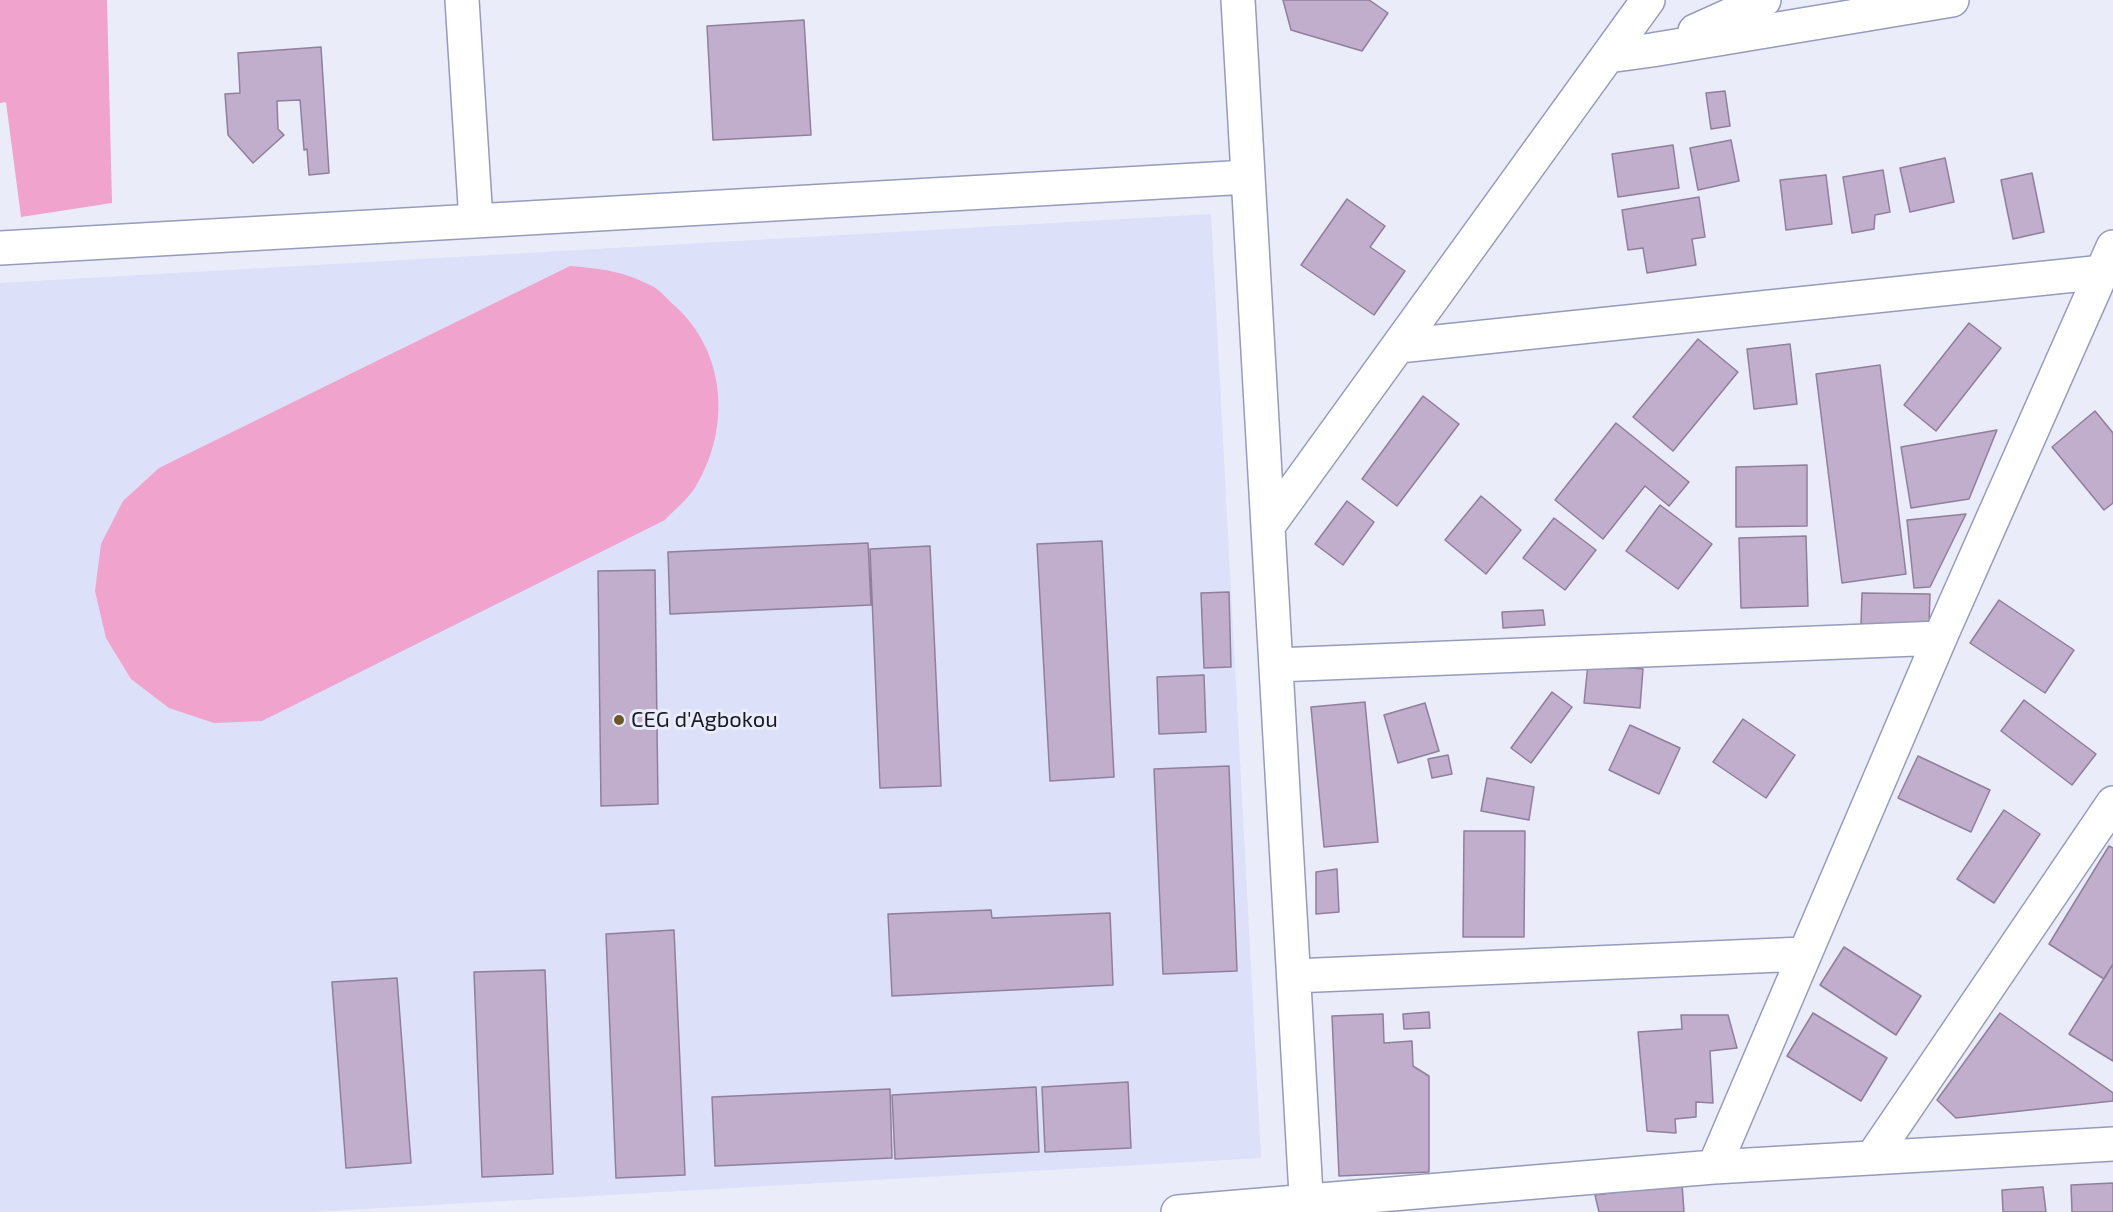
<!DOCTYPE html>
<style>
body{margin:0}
canvas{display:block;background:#eaecfa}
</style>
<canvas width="2113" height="1212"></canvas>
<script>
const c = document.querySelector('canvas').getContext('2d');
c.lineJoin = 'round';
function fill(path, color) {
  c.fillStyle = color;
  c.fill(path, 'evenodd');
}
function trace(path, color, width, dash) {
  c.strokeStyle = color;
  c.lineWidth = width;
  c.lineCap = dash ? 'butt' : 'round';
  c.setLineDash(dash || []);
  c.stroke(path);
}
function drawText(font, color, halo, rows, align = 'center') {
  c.font = font + ' "Exo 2",sans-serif';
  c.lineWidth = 6;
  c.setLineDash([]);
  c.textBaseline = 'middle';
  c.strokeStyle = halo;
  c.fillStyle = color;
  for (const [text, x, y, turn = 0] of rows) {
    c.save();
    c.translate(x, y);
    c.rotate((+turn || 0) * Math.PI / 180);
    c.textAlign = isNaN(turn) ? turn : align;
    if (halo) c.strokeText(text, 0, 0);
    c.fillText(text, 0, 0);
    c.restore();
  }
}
fill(new Path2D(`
 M1211,214l50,944 -951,54h-310v-929z`), '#dce0f8');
fill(new Path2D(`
 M0,0h107l5,203 -91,14 -15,-115 -6,1z
 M570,266c33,3 54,5 84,21 8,5 14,13 21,19 51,46 56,122 21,180 -7,12 -21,23 -31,34l-403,201 -48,2 -45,-15 -38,-29 -25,-41 -11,-47 6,-47 22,-43 36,-33z`), '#f0a3cc');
const building = new Path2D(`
 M1283,0h86l19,13 -26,38 -71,-21z
 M804,20l7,115 -98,5 -6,-114z
 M321,47l8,126 -20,2 -2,-26 -3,1 -4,-50 -23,1 1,28 6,6 -31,28 -25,-28 -3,-41 15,-1 -2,-40z
 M1725,91l5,35 -19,3 -5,-36z
 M1731,140l8,41 -41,9 -8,-42z
 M1673,145l6,43 -61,9 -6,-43z
 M1945,158l9,44 -44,10 -10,-44z
 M1883,170l7,42 -15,3 -1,14 -22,4 -9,-56z
 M2032,173l12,59 -31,7 -12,-59z
 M1826,175l6,49 -46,6 -6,-50z
 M1699,197l6,40 -13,2 4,26 -49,8 -4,-25 -15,2 -6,-40z
 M1347,199l38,27 -15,21 35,24 -31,44 -73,-50z
 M1969,323l32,25 -65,83 -32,-26z
 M1698,339l40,33 -65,79 -40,-34z
 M1790,344l7,60 -43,5 -7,-60z
 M1880,365l26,209 -64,9 -26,-209z
 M1423,396l36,28 -62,82 -35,-27z
 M2095,411l18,22v70l-9,7 -52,-63z
 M1616,423l73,59 -20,24 -24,-20 -42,53 -48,-39z
 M1997,430l-28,69 -58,9 -10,-61z
 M1807,465v61l-71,1v-60z
 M1481,496l40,34 -35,44 -41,-34z
 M1347,501l27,21 -31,43 -28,-21z
 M1660,505l52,39 -34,45 -52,-38z
 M1966,514l-36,73 -16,1 -7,-68z
 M1554,518l42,32 -31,40 -42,-32z
 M1806,536l2,70 -67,2 -2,-70z
 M1102,541l12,236 -64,4 -13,-237z
 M868,543l3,62 -201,9 -2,-62z
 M930,546l11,240 -61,2 -10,-239z
 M655,570l3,234 -57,2 -3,-235z
 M1229,592l2,75 -27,1 -3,-75z
 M1862,593l68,1 -1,32 -68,-2z
 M1999,600l75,50 -29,43 -75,-50z
 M1543,610l2,15 -42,3 -1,-16z
 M1588,664l55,5 -3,39 -56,-5z
 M1204,675l2,57 -47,2 -2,-57z
 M1552,692l20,15 -41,56 -20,-15z
 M2024,700l72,54 -24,31 -71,-54z
 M1365,702l13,140 -54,5 -13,-140z
 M1425,703l14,48 -41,12 -14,-48z
 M1743,719l52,36 -29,43 -53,-36z
 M1630,725l50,23 -21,46 -50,-24z
 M1448,755l4,19 -20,4 -4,-19z
 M1918,756l72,34 -19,42 -73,-34z
 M1229,766l8,205 -74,3 -9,-205z
 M1487,778l47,9 -5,33 -48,-9z
 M2004,810l36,24 -46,69 -37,-24z
 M1464,831h61l-1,106h-61z
 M2109,846l4,2v116l-9,15 -55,-35z
 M1337,869l2,43 -23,2v-42z
 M991,910l1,8 118,-5 3,72 -221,11 -4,-82z
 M674,930l11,245 -69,3 -10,-244z
 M1844,947l77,49 -25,39 -76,-50z
 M2113,964v97l-44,-27z
 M545,970l8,204 -71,3 -8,-205z
 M397,978l14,185 -65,5 -14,-186z
 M1429,1012l1,16 -26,1 -1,-15z
 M1813,1013l74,45 -26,43 -74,-45z
 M2000,1013l113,80v8l-157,17 -19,-18z
 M1383,1014l1,29 28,-2 1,25 16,10v96l-90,4 -7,-160z
 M1681,1015h47l9,33 -27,3 3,52 -17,-1v15l-21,2 1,14 -29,-2 -9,-99 44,-3z
 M1128,1082l3,66 -86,4 -3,-65z
 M1036,1087l3,65 -144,7 -3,-64z
 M890,1089l2,69 -177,8 -3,-69z
 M2113,1183v29h-41l-1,-27z
 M1682,1184l2,28h-85l-4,-17z
 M2043,1187l3,25h-43l-1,-22z`);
fill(building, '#c0aecc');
trace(building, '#907f9b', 1.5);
const minor = new Path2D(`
 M462,0l14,221
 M1238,0l69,1212
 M1695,31l69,-31
 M1608,56l44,-6 300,-50
 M0,248l1248,-71
 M1399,346l704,-74
 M1268,526l380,-526
 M1276,665l664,-27
 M1294,976l509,-22
 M1872,1158l241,-355
 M1714,1167l226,-529 173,-391
 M1178,1212l536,-45 399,-23`);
trace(minor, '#969bba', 36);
trace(minor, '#fff', 33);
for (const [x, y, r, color] of [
 [619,720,6,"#6c5928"]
]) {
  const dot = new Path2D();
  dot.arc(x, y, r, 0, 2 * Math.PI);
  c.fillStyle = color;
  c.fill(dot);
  trace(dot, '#eaecfa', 2);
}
drawText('22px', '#191a26', '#eaecfa', [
 ["CEG d'Agbokou",631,720]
], 'left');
</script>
